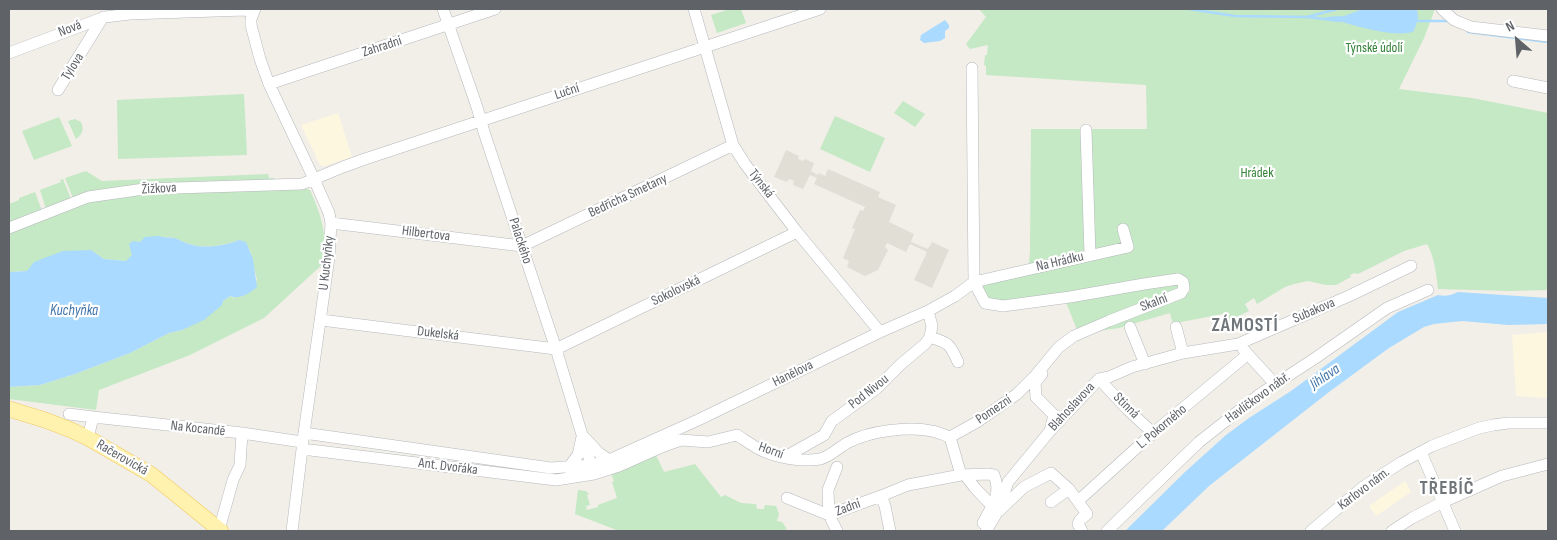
<!DOCTYPE html>
<meta charset="utf-8">
<style>
body{margin:0}
#map{position:relative;width:1557px;height:540px;overflow:hidden;background:#f1efe8;font-family:"Sofia Sans Condensed",sans-serif}
canvas{display:block}
.frame{position:absolute;inset:0;border:10px solid #5f6368;pointer-events:none}
.north{position:absolute;left:1492px;top:15px;width:50px;height:50px;-webkit-text-stroke:4px #fff;paint-order:stroke;rotate:333deg;font-size:14px;font-weight:700;line-height:20px;text-align:center;color:#5f6368}
.north::after{content:'';display:block;margin:auto;width:18px;height:22px;background:#5f6368;clip-path:polygon(50% 0,100% 100%,50% 72%,0 100%)}
</style>
<div id="map">
<canvas width="1557" height="540"></canvas>
<div class="frame"></div>
<div class="north">N</div>
</div>
<script>
const c = document.querySelector('canvas').getContext('2d');
c.lineJoin = 'round';
function fill(path, color) {
  c.fillStyle = color;
  c.fill(path, 'evenodd');
}
function trace(path, color, width, dash) {
  c.strokeStyle = color;
  c.lineWidth = width;
  c.lineCap = dash ? 'butt' : 'round';
  c.setLineDash(dash || []);
  c.stroke(path);
}
function drawText(font, color, halo, rows, align = 'center') {
  c.font = font + ' "Sofia Sans Condensed",sans-serif';
  c.lineWidth = 4.5;
  c.setLineDash([]);
  c.textBaseline = 'middle';
  c.strokeStyle = halo;
  c.fillStyle = color;
  for (const [text, x, y, turn = 0] of rows) {
    c.save();
    c.translate(x, y);
    c.rotate((+turn || 0) * Math.PI / 180);
    c.textAlign = isNaN(turn) ? turn : align;
    if (halo) c.strokeText(text, 0, 0);
    c.fillText(text, 0, 0);
    c.restore();
  }
}
fill(new Path2D(`
 M338,113l14,44 -28,9 -4,-1 -19,-40z
 M1548,332l-1,66 -31,-2 -4,-61z
 M1405,481l6,11 -35,24 -7,-10z`), '#fef7e0');
fill(new Path2D(`
 M786,150l13,6 -1,3 5,2 2,-2 9,4 -3,8 7,4 1,-2 6,3 3,-7 52,23 -2,5 18,8 -7,17 25,12 -3,8 17,7 4,-7 17,8 -17,38 -18,-8 13,-28 -17,-8 -4,8 -19,-9 -2,4 3,3 -10,20 -13,6 -18,-9 2,-6 -6,-3 12,-29 -3,-1 8,-18 3,1 2,-4 -51,-23 3,-6 -7,-3 -7,14 -10,-4 1,-4 -5,-2 -2,3 -13,-5z`), '#e1ded6');
fill(new Path2D(`
 M730,9h11l5,14 -29,10 -6,-18z
 M979,9h456l-11,29 -25,51 73,9 76,15v177l-38,1 -72,-2c-2,-15 -3,-31 -11,-45l-23,7 -46,23 -4,-1 -4,2 1,2 -15,8h-10l-18,-4 -14,3 -9,3 -28,17 -3,-6 -9,6 4,7 -23,11 -3,-8 -47,9 -4,-2 -2,-8 -51,15 -21,3 87,-34 5,-6 -4,-10 -181,22 -16,-3 -8,-12 4,-3 43,-11 2,-23 1,-122h116l-1,-44 -160,-10v-9l-2,-1 1,-10h2l1,-10 -18,4 -4,-5 20,-27z
 M244,94l3,61 -129,4 -1,-59z
 M903,101l22,13 -10,13 -21,-14z
 M835,116l50,22 -15,34 -50,-23z
 M59,117l13,29 -38,14 -12,-29z
 M75,119l6,3c3,7 2,12 -5,17l-8,-18z
 M86,171l16,10 166,-7 1,4h5v2l-201,18 -8,-20z
 M63,179l8,20 -25,10 -6,-19 21,-8 -1,-2z
 M304,188l6,2c12,27 16,42 15,72l-61,56 -74,37 -91,35 -3,20 -87,-11v-12l31,-2 35,-11 55,-21 39,-20 13,-3 48,-34 4,2 23,-18 -7,-30 -11,-10c-15,6 -35,9 -50,4 -5,-1 -10,-5 -15,-6 -5,-1 -9,0 -15,-2l-33,25 -22,-2 -13,-9 -64,21 -17,1 -1,-1v-38l69,-27 19,-6 42,-6z
 M35,192l7,19 -33,15v-22l10,-4v-2z
 M1179,282l2,7 -104,41 -11,-28z
 M656,455l8,17 31,-8 26,33 4,-2 16,8 15,1 1,5h7l1,-4 11,1 3,8 -2,7 5,1 5,7 -6,2h-162l-44,-17 3,-24 8,1 3,3 -2,1 3,10 -4,1 1,4 11,-3v-2l19,-7 -5,-16 2,-1 -3,-7z`), '#c5e8c5');
fill(new Path2D(`
 M1363,9h54l1,9 -4,13c-18,9 -70,-9 -90,-14l20,-1z
 M945,20l4,5v3l-4,3v7l-5,3 -16,2 -4,-3 1,-5z
 M159,236c6,2 10,1 15,2 5,1 10,5 15,6 15,5 35,2 50,-4l7,2 7,17 4,28c-6,6 -19,13 -27,9l-7,5 -1,4 -18,15 -22,10 -13,3 -39,20 -55,21 -35,11 -31,2v-116l1,1 17,-1 7,-9 29,-11 28,-1 13,9 22,2 6,-6 -3,-11 4,-3 7,1 5,-5z
 M1458,292l90,6v26l-40,1 -46,-4 -28,3 -10,3 -35,21 -60,44 -120,94 -47,45h-37l60,-59 41,-37 23,-17 42,-27 107,-79 40,-17c8,2 13,0 20,-3z`), '#aadaff');
trace(new Path2D(`
 M1189,9l46,7 72,1 30,-8
 M1308,17l32,4
 M1416,21h32
 M1468,32l80,10`), '#aadaff', 2.5);
const minor = new Path2D(`
 M255,9l-4,10v6l9,34 9,25 45,95 15,34 2,10 -2,35 -25,175 -12,98
 M443,9l34,98 7,25 72,217 37,122
 M694,9l39,136 12,19 52,68 83,100
 M1442,9l12,11 17,7 77,9
 M9,53l96,-36 25,-3 114,-4 9,2
 M972,68l2,214
 M1513,81l35,7
 M269,84l226,-75
 M58,90l45,-73
 M1086,130l4,125
 M331,223l191,23
 M9,228l79,-31 56,-8 158,-5 41,-17 22,-8 455,-150
 M522,246l211,-101
 M321,320l235,29 241,-117
 M1130,327l15,37
 M1176,327l7,26
 M930,337c19,6 20,7 28,25
 M1243,349l32,35
 M1042,374l-7,9 1,14 18,18 -4,16
 M1099,379l28,30 26,24
 M69,414l24,3 -5,21
 M93,417l149,16 60,9
 M304,433l247,35 41,-3 17,-5 89,-40 182,-88 48,-21 27,-15 19,-14 154,-35 -5,-18
 M584,437l15,16 10,7
 M950,437l27,-15 40,-28 18,-18 24,-29 15,-11 35,-15 72,-28 3,-5 -1,-6 -5,-3 -34,5 -74,13 -67,9 -18,-3 -11,-21
 M950,437l11,38
 M302,449l254,31 38,-6 25,-8 45,-20 17,-6 27,2 29,-7c8,5 17,12 26,16 16,7 39,11 57,8 10,-2 20,-13 29,-17 21,-11 60,-16 83,-11 6,1 12,4 18,6
 M1421,452l34,79
 M785,457l39,-22 8,-14 44,-32 25,-25 24,-20 5,-7 2,-11 -4,-15
 M837,467l-9,23 1,25 8,16
 M568,468l10,-13 4,-18
 M965,475l10,13 17,18
 M881,496l4,10 5,25
 M787,498l42,17 52,-19 27,-11 53,-10 27,-1 6,1c8,20 -2,30 -11,48
 M1078,501l75,-68 94,-78
 M1051,502l18,-13
 M1000,510l24,-23 27,-14 18,16 18,25 -7,6 -2,4 4,7
 M219,530l14,-50 7,-15 2,-32
 M986,531l12,-20 10,-29 42,-51 49,-52 10,-2 23,-10 51,-14 55,-9 111,-48 62,-30
 M1107,531l92,-89 61,-48 54,-35 73,-51 41,-18
 M1311,531l52,-44 39,-25 30,-16 47,-18 14,-3 15,-2h40
 M1392,531l20,-13 31,-16 59,-26 46,-12`);
const major = new Path2D(`
 M9,409l36,11 26,10 17,8 64,37 69,56`);
trace(minor, '#b5b8bc', 12);
trace(major, '#f2c960', 16);
trace(minor, '#fff', 11);
trace(major, '#fff2af', 15);
drawText('14px', '#5f6368', '#fff', [
 ["Nová",70,29,-21],
 ["Zahradní",382,47,-18],
 ["Tylova",73,67,-58],
 ["Luční",567,92,-18],
 ["Týnská",761,184,52],
 ["Žižkova",159,189,-3],
 ["Bedřicha Smetany",628,196,-25],
 ["Hilbertova",426,234,7],
 ["Palackého",520,241,72],
 ["Na Hrádku",1060,262,-13],
 ["U Kuchyňky",327,263,-84],
 ["Sokolovská",676,291,-26],
 ["Skalní",1154,303,-21],
 ["Subakova",1314,311,-23],
 ["Dukelská",438,334,7],
 ["Hanělova",793,374,-26],
 ["Pod Nivou",869,392,-38],
 ["Havlíčkovo nábř.",1258,398,-36],
 ["Stinná",1126,406,45],
 ["Blahoslavova",1072,407,-47],
 ["Pomezní",994,410,-34],
 ["L. Pokorného",1162,427,-40],
 ["Na Kocandě",198,429,6],
 ["Horní",771,451,20],
 ["Račerovická",122,458,30],
 ["Ant. Dvořáka",448,467,7],
 ["Karlovo nám.",1364,489,-37],
 ["Zadní",848,508,-20]
]);
drawText('14px', '#348238', '#fff', [
 ["Týnské údolí",1374,48],
 ["Hrádek",1257,173]
]);
drawText('italic 15px', '#4174aa', '#fff', [
 ["Kuchyňka",74,311],
 ["Jihlava",1325,377,-34]
]);
c.letterSpacing = '1px';
drawText('bold 19px', '#70757a', '#fff', [
 ["ZÁMOSTÍ",1245,326],
 ["TŘEBÍČ",1447,489]
]);
c.letterSpacing = '0px';
</script>
